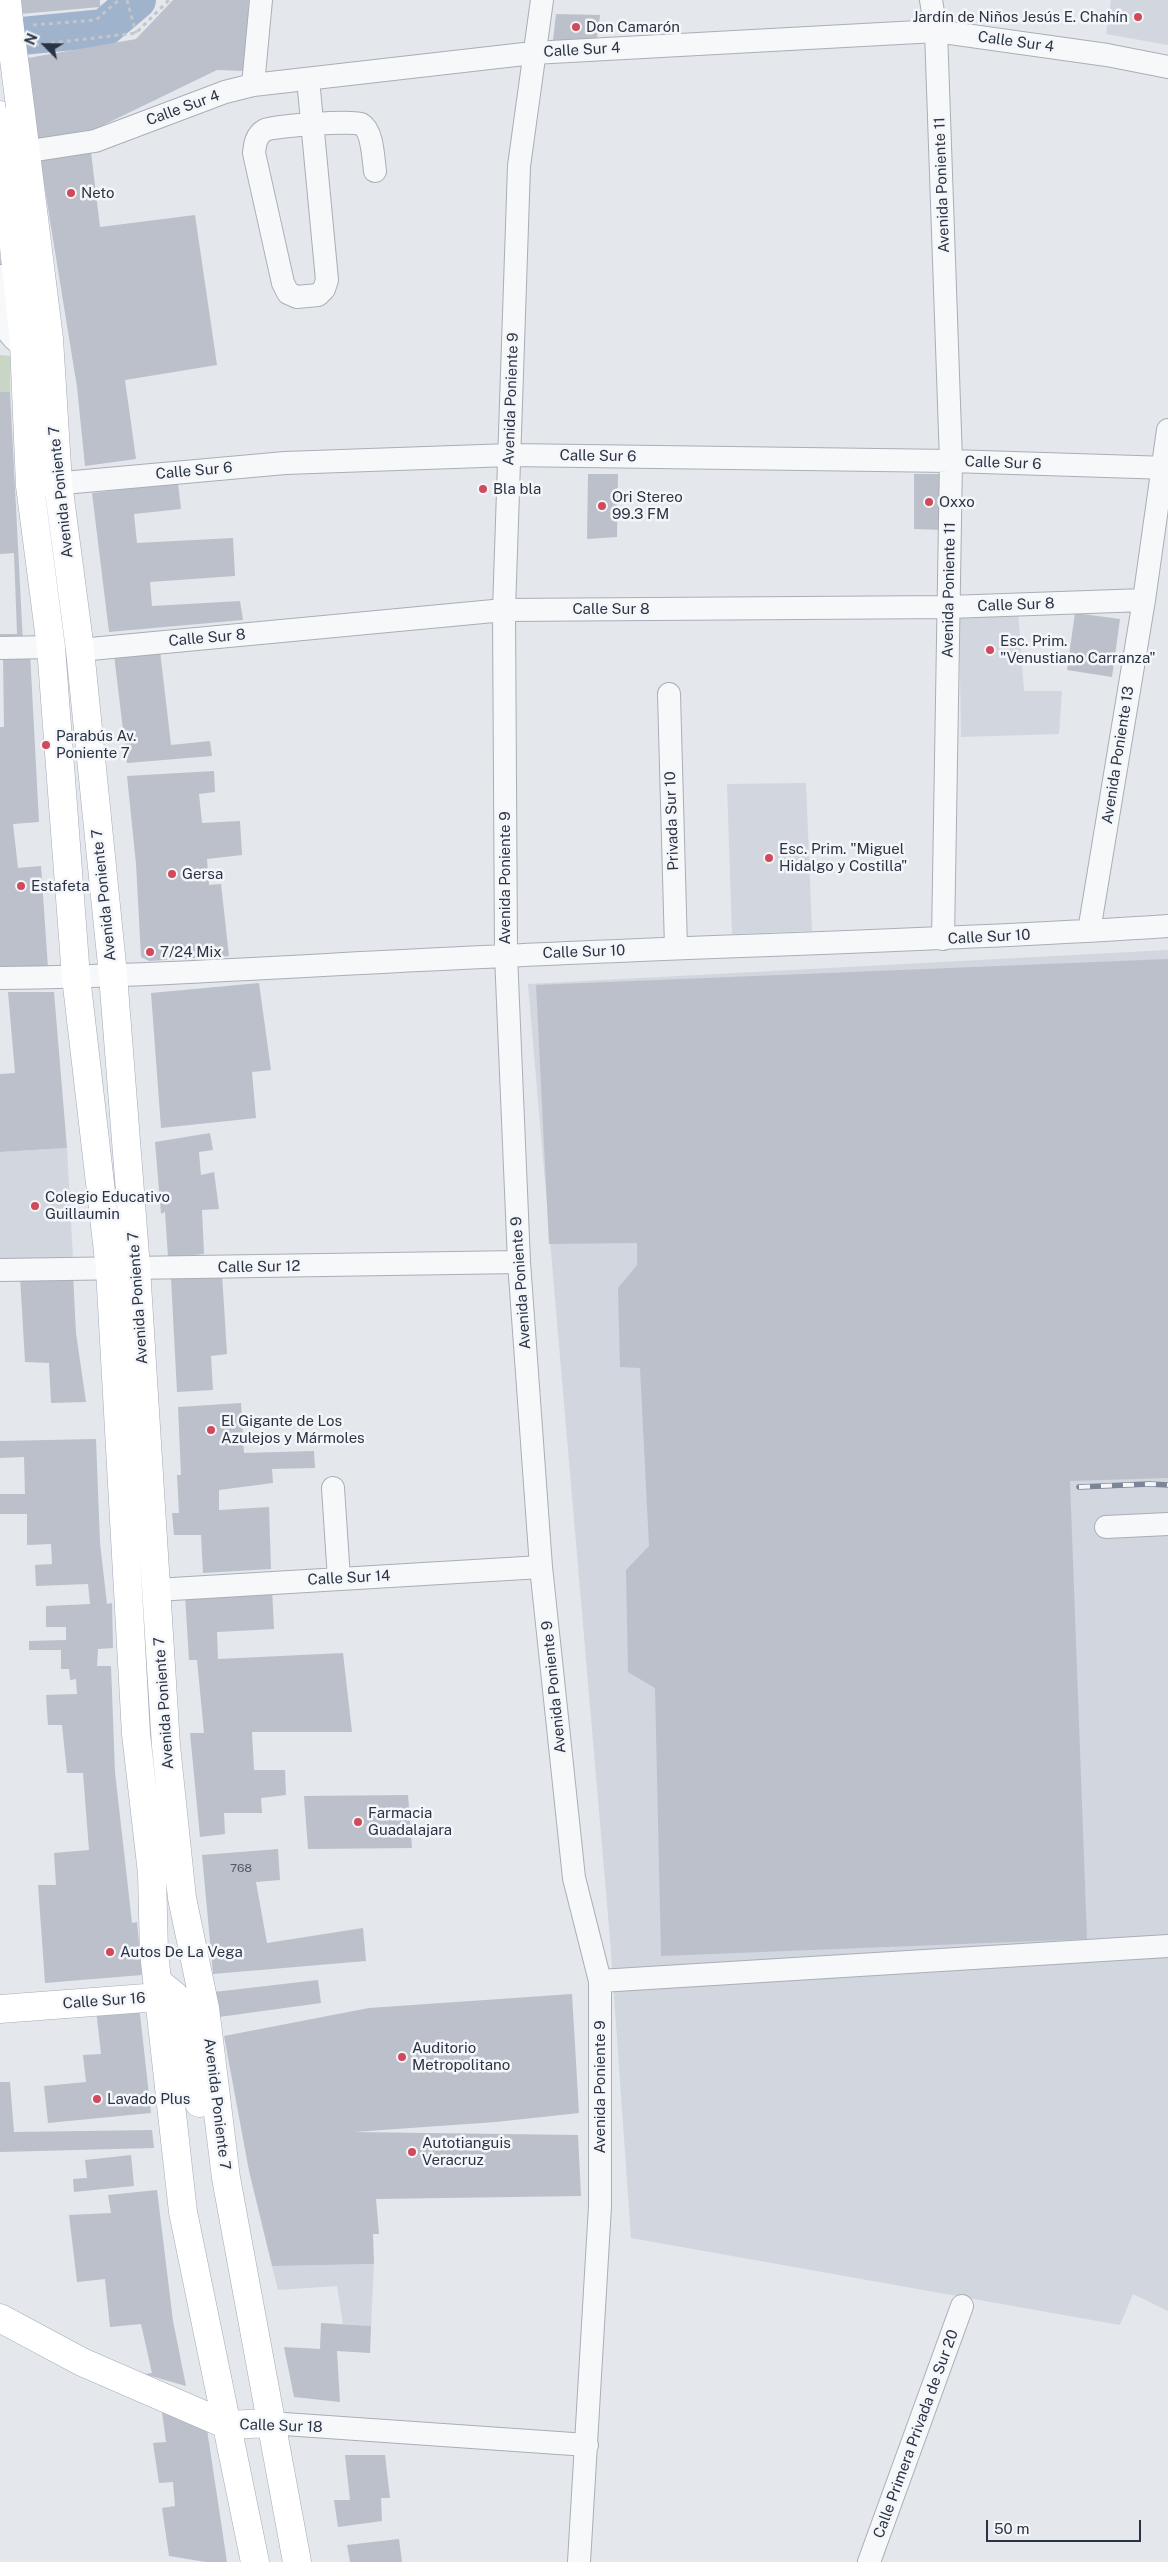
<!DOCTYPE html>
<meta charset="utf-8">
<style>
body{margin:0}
#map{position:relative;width:1168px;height:2562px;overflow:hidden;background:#e4e7ec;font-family:"Public Sans",sans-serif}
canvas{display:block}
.north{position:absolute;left:20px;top:20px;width:50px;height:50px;-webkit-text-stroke:4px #f4f6f9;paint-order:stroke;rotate:293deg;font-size:14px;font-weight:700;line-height:20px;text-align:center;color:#2b3445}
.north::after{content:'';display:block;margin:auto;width:18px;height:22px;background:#2b3445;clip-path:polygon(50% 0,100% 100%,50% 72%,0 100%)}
.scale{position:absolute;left:986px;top:2520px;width:155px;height:22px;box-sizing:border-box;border:2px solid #2b3445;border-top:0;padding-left:6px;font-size:15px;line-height:18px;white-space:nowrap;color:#2b3445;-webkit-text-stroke:4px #f4f6f9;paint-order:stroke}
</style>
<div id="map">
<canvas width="1168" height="2562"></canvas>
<div class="north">N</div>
<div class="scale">50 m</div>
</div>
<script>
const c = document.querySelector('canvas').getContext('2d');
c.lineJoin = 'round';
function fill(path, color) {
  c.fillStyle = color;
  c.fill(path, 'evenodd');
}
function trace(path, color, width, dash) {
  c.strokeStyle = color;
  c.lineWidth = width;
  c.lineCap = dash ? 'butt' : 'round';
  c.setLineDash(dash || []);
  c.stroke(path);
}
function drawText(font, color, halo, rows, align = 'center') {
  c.font = font + ' "Public Sans",sans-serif';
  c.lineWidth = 5;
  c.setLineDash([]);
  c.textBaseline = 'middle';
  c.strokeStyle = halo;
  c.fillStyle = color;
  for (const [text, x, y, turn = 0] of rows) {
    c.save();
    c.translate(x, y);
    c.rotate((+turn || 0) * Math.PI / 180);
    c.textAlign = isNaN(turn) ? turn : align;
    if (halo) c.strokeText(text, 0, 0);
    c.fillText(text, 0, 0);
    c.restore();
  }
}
fill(new Path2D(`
 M1111,0h57v45l-62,-11z
 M959,610h59l6,81h38l-3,43 -98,3z
 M806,783l6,148 -80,3 -5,-150z
 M1168,950v1361l-35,-17 -13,31 -489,-87 -21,-299 -82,-955z
 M67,1148l6,111 -73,3v-110z
 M374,2264l-3,62 -28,-2 -6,-38 -59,4 -6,-24z`), '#d2d6de');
fill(new Path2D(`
 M0,355l11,1 -1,36h-10z`), '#c9d6c5');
trace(new Path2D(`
 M0,38l104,-10 33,-28`), '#9fb4cc', 38);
fill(new Path2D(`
 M18,0h82v7l-80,7z
 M173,0h76l-4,71 -28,-1 -130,63 -49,7 -10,-82 108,-19z
 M556,14l44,1 -4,32 -37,-1 -6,-6z
 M91,152l9,75 95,-12 22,150 -92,15 11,79 -51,7 -8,-79 -37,-228z
 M0,392h10l13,251h-23v-9h17l-3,-81 -14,1z
 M588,474h30l-1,63 -30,2z
 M914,474h29v56l-29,-1z
 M178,483l3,26 -47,5 3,29 96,-5 2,38 -85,6 2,24 88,-5 3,19 -134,12 -17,-139z
 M1075,613l45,6 -8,58 -45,-7z
 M160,651l11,94 39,-4 2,15 -85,7 -13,-108z
 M30,653l9,169 -26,2 5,44 23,-2 7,102 -48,2v-243h4l-1,-72z
 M214,771l1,21 -16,2 3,29 38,-2 2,34 -35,4 2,26 12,-1 8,72 -80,5 -8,-4 -5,-93 -9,-88z
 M1168,959v519l-98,3 17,458 -426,17 -6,-268 -27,-16 -2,-102 23,-24 -9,-178 -20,-1 -2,-79 19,-23v-22l-88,1 -13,-259z
 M259,983l12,87 -19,2 4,46 -95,10 -10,-135z
 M8,992h46l13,156 -67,4v-78l15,-1z
 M210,1133l3,17 -14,2 2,23 13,-3 5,37 -17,1 2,44 -36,3 -3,-45 -4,2 -6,-72z
 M73,1274l3,59 10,69 -35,1 -2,-40 -24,-1 -5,-86z
 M222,1274l5,80 -16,2 2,34 -36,2 -6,-114z
 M241,1403l3,50 70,-2 1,17 -43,1 1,14 -54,7v20l50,-3 2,62 -68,4 -2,-38h-27l-2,-22h7l-2,-38h4l-3,-68z
 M96,1439l4,104 7,61 5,-1 1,45 -15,1 -1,17h14l4,106 17,151 5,-1 5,53 -97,8 -7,-98h18l-2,-32 35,-3 -6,-77h-16l-5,-48h-14l-2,-30 31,-1 -1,-15 -6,1 -1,-11h-8v-19h-32v-9l37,-1v-13h-20v-21l44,-2 -2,-20 -52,2 -1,-21 17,-1 -1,-20 -24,1v-31h-27v-20h25l-1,-37 -24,1v-17z
 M272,1589l2,40 -57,3 1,27 125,-6 9,79h-100l2,38h31l1,25 -25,3 1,15h-38l1,21 -25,3 -10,-104h14l-7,-73h-8l-4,-65z
 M408,1795l4,53 -104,1 -4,-53z
 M278,1849l2,31 -24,2 11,61 96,-15 3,33 -153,13 -11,-119z
 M318,1980l3,23 -102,14 -5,-25z
 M572,1994l7,119 -83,9 -142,10 224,3 3,61 -205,3 3,35h-6l1,30 -102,2 -23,-95 -25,-135 145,-28z
 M139,2005l12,108 -103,10 -4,-37 42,-4 -3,-27 18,-1 -5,-45z
 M0,2082h10l4,50 138,-2 2,18 -154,4z
 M131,2155l3,31 -60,6 -1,-13 14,-1 -2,-18z
 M157,2190l16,131 13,65 -42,-12 8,-1 -11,-49 -31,3 -5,-48 -28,3 -8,-67 42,-2 -3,-18z
 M321,2323l50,3 -1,27 -33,-2 3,51 -46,-5 -10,-50 36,2z
 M161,2404l44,12 22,146h-21l-37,-6 -7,-48 13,-2 -2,-24 -14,1 -6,-40 13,-1z
 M345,2455h40l5,43h-9l1,23 -44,6 -4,-27h16z
 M399,2539l3,23h-52l-3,-17z`), '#bbc0ca');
trace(new Path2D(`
 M0,260l2,16`), '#bfc3cb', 22, [22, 11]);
const minor = new Path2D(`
 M542,0l-23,166 -15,444 2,345 13,307 22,305 33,311 26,103v225l-21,356
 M931,0l5,31 15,430 -8,478
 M308,79l19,201 -3,9 -6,6 -21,2 -9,-4 -5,-10 -29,-130c1,-9 2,-18 11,-23 8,-4 89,-10 96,-6 12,7 12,34 14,47
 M253,85l8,-85
 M10,154l85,-13 130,-49 28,-7 280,-32 403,-22 171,24 61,12
 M2,276l7,57 6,7 9,2
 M30,486l255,-23 225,-8 441,6 217,7
 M0,648l51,-1
 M80,650l424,-40 445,-3 195,-7
 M669,694l7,254
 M1089,931l55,-331 24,-170
 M0,978c168,-2 337,-15 505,-22 221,-11 442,-15 663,-30
 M0,1270l519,-8
 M333,1488l6,91
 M1106,1527l62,-3
 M156,1590l385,-23
 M600,1981l568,-35
 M270,2423l317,22
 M869,2562l93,-256`);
const major = new Path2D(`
 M7,0l2,21
 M20,106l29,233 9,144 22,167 33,325 23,293 30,478 16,152 23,110 21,170 71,384
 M0,115l24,227 6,144 21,161 25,330 34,292 26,465 16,139 2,80 29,259 72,350
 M159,1983l16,13 5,13 19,94
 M0,2009l159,-12 17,9
 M0,2318l82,44 145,63 43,-2`);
trace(minor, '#a9aeb7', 24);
trace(major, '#a3abb8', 29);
trace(new Path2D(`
 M127,0l9,33
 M33,25l63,-5 23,-20
 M35,45l101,-12 33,-33`), '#c2c5cb', 3, [4, 4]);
trace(minor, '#f7f8fa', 22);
trace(major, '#fff', 28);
const rail = new Path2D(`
 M1079,1487l70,-3 19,1`);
trace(rail, '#7d8696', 5.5);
trace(rail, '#f4f6f9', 4, [11]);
const majorBridge = new Path2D(`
 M9,21l11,85`);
trace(majorBridge, '#a3abb8', 29, []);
trace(majorBridge, '#fff', 28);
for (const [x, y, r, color] of [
 [1138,17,5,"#d1495b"],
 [576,27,5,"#d1495b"],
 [71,193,5,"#d1495b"],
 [483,489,5,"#d1495b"],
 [929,502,5,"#d1495b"],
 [602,506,5,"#d1495b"],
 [990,650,5,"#d1495b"],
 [46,745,5,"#d1495b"],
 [769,858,5,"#d1495b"],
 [172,874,5,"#d1495b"],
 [21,886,5,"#d1495b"],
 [150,952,5,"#d1495b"],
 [35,1206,5,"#d1495b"],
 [211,1430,5,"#d1495b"],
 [358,1822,5,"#d1495b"],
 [110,1952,5,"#d1495b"],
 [402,2057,5,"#d1495b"],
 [97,2099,5,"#d1495b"],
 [412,2152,5,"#d1495b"]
]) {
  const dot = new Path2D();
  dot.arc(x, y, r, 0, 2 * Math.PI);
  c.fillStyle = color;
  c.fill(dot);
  trace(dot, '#f4f6f9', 2);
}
drawText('12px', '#4f5766', null, [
 ["768",241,1868]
]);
drawText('15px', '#2b3445', '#f4f6f9', [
 ["Jardín de Niños Jesús E. Chahín",1128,17,"right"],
 ["Don Camarón",586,27],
 ["Neto",81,193],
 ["Bla bla",493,489],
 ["Ori Stereo",612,497],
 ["99.3 FM",612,514],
 ["Oxxo",939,502],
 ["Esc. Prim.",1000,641],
 ["\"Venustiano Carranza\"",1000,658],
 ["Parabús Av.",56,736],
 ["Poniente 7",56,753],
 ["Esc. Prim. \"Miguel",779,849],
 ["Hidalgo y Costilla\"",779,866],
 ["Gersa",182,874],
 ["Estafeta",31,886],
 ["7/24 Mix",160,952],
 ["Colegio Educativo",45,1197],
 ["Guillaumin",45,1214],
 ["El Gigante de Los",221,1421],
 ["Azulejos y Mármoles",221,1438],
 ["Farmacia",368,1813],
 ["Guadalajara",368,1830],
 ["Autos De La Vega",120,1952],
 ["Auditorio",412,2048],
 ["Metropolitano",412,2065],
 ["Lavado Plus",107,2099],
 ["Autotianguis",422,2143],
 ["Veracruz",422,2160]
], 'left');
drawText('15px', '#2b3445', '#f4f6f9', [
 ["Calle Sur 4",1016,42,8],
 ["Calle Sur 4",582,50,-3],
 ["Calle Sur 4",183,108,-20],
 ["Avenida Poniente 11",942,185,-92],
 ["Avenida Poniente 9",511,399,-88],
 ["Calle Sur 6",598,456,1],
 ["Calle Sur 6",1003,463,2],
 ["Calle Sur 6",194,471,-5],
 ["Avenida Poniente 7",61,492,-96],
 ["Avenida Poniente 11",949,590,-89],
 ["Calle Sur 8",1016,605,-2],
 ["Calle Sur 8",611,609],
 ["Calle Sur 8",207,638,-5],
 ["Avenida Poniente 13",1118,755,-81],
 ["Privada Sur 10",672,821,-92],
 ["Avenida Poniente 9",505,878,-90],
 ["Avenida Poniente 7",104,895,-96],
 ["Calle Sur 10",989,937,-3],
 ["Calle Sur 10",584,952,-2],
 ["Calle Sur 12",259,1267,-1],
 ["Avenida Poniente 9",521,1283,-94],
 ["Avenida Poniente 7",138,1298,-94],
 ["Calle Sur 14",349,1578,-3],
 ["Avenida Poniente 9",554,1687,-96],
 ["Avenida Poniente 7",164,1703,-94],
 ["Calle Sur 16",104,2001,-4],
 ["Avenida Poniente 9",600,2087,-90],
 ["Avenida Poniente 7",217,2104,83],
 ["Calle Sur 18",281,2426,2],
 ["Calle Primera Privada de Sur 20",916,2434,-70]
]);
</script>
